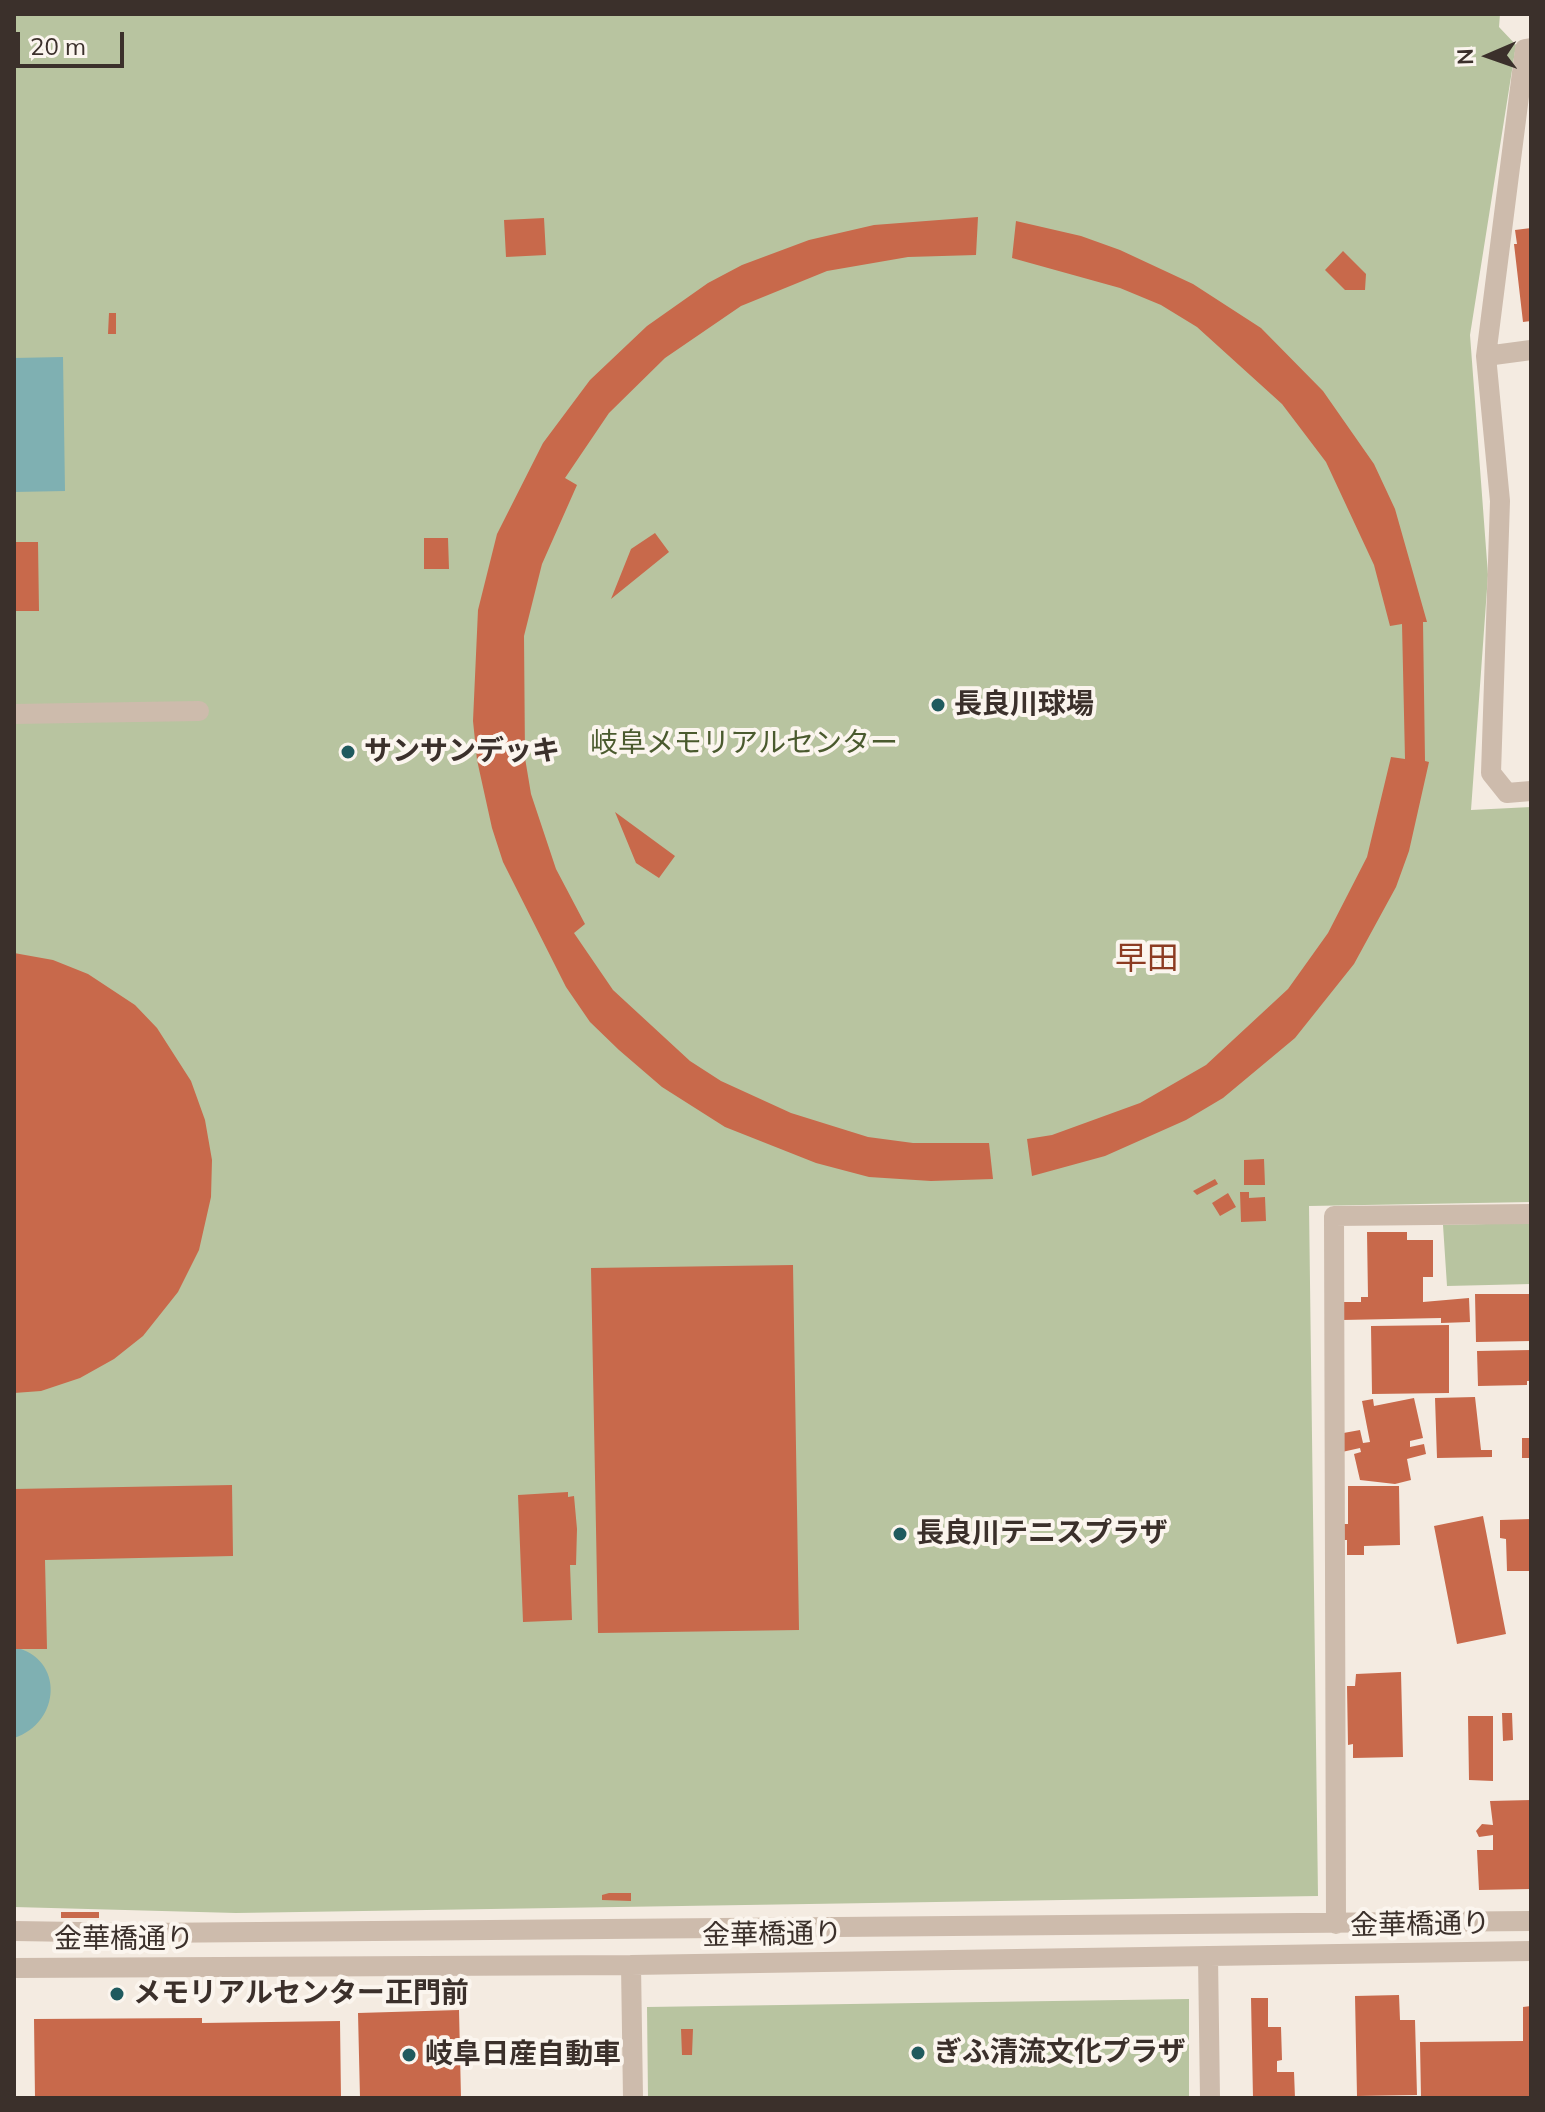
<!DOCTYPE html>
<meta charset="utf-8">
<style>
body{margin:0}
#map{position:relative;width:1545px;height:2112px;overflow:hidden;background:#f4ebe1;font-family:Mulish,sans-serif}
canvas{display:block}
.frame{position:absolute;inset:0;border:16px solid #3b302b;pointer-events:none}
.north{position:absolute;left:1449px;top:16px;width:80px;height:80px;-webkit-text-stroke:6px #fbf5ee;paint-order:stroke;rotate:268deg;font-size:22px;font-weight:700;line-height:32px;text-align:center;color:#3b302b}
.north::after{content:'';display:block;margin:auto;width:28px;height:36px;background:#3b302b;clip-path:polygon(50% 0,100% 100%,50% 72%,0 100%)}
.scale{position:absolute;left:16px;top:32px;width:108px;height:36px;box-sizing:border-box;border:4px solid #3b302b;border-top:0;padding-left:10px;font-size:24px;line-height:28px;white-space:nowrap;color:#3b302b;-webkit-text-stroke:6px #fbf5ee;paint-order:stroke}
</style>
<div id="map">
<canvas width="1545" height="2112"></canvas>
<div class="frame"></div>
<div class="north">N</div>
<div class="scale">20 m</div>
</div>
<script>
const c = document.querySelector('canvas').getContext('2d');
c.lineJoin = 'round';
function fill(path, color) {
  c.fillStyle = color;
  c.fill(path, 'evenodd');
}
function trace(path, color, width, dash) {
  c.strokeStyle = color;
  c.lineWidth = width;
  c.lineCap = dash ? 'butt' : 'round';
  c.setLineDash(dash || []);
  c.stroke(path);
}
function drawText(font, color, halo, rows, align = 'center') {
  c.font = font + ' Mulish,"Noto Sans JP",sans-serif';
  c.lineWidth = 8;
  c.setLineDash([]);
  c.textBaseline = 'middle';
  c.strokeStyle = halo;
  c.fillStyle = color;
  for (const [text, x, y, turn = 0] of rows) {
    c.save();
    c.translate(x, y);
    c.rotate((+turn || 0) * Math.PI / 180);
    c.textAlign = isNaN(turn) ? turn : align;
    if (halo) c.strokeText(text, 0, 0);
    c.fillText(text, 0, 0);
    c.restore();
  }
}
fill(new Path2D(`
 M14,14h1486l-1,13 17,18 -46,290 18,240 -17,235 60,-3v395l-222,4 9,690 -1082,17 -222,-6z
 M1531,1223v61l-84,2 -4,-61z
 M1189,1999v99h-541l-1,-91z`), '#b8c4a0');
fill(new Path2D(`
 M63,357l2,134 -51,1v-134z
 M14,1647c51,11 47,76 0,91z`), '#7fb0b2');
fill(new Path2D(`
 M978,217l-2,38 -68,2 -81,14 -86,35 -76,52 -56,55 -44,65 12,7 -35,79 -18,72 1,122 6,36 25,75 29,55 -11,9 39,57 77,71 31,20 70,32 77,24 45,6h76l4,36 -62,2 -62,-4 -53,-14 -91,-36 -63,-40 -43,-37 -29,-28 -24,-35 -63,-125 -11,-34 -15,-68 -4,-39 5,-111 19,-76 46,-91 47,-63 57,-54 61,-43 34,-18 67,-25 65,-15z
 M544,218l2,37 -40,2 -2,-37z
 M1016,221l65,15 39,14 73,34 68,44 62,63 51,73 21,45 32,113h-4l2,139 4,1 -20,89 -13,36 -42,77 -59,74 -72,60 -37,22 -81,36 -73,20 -5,-37 25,-4 88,-32 66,-38 82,-76 40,-56 39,-76 24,-100 14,2 -3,-135 -12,2 -16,-61 -48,-103 -44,-58 -85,-77 -36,-22 -41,-17 -108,-30z
 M1531,228v93l-8,1 -9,-78h3l-2,-14z
 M1343,251l23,23 -1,16h-20l-20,-20z
 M109,313h7v21h-8z
 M655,533l14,19 -58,47 20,-50z
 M424,538h24l1,31h-25z
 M14,542h24l1,69h-25z
 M615,812l60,44 -16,22 -23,-15z
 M14,953l39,7 35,14 47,31 22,23 34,53 14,39 7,40 -1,37 -12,53 -21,42 -35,44 -29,23 -34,19 -39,13 -27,2z
 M1264,1159l1,26h-21v-25z
 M1215,1179l3,5 -21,11 -4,-4z
 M1240,1192h9v6l16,-1 1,24 -25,1z
 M1228,1193l8,14 -16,9 -8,-13z
 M1367,1232h40v8h26v37h-10v25l46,-4 1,24 -29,1v-5l-99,2 -1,-18h20v-5h7z
 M793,1265l6,365 -201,3 -7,-365z
 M1475,1294h56v47l-55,1z
 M1449,1325v68l-77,1 -1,-68z
 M1531,1350v31h-4v4l-49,1 -1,-35z
 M1475,1397l6,53h11v7l-55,1 -2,-60z
 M1414,1398l9,40 -13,3v6l14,-3 2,10 -19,5 4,21 -16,4 -35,-4 -6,-26 7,-2 -1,-4 -18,4 -4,-18 22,-4 3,13 7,-1 -8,-41 11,-2 1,7z
 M1522,1438h9v20h-9z
 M232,1485l1,71 -188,4 2,89h-33v-160z
 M1348,1486h51l1,59 -36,1v9h-17v-15h-6v-16h7z
 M568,1492v5l6,-1 3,33 -1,36h-6l2,55 -49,2 -5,-127z
 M1483,1516l23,118 -49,10 -23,-118z
 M1531,1519v52h-24l-1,-32 -6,-1v-18z
 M1401,1672l2,85 -50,1v-14l-5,1 -1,-59h8l1,-12z
 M1502,1713h10l1,27 -10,1z
 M1468,1716h25v65l-24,-1z
 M1531,1800v89l-52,1 -2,-40h16v-15l-14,2 -3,-6 6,-7 11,1 -3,-24z
 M609,1893h22v8l-29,-1v-5z
 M61,1912h38v6h-38z
 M1399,1995l1,25h15l2,75 -60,1 -2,-100z
 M1251,1998h17v29h13l1,33 -5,1v11h17l1,26h-42z
 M1531,2006v90l-110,2 -1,-56 103,-1v-34z
 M459,2010l2,88h-101l-2,-85z
 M202,2018v5l138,-2 1,77h-306l-1,-79z
 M681,2029h12l-1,26h-10z`), '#c8694b');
trace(new Path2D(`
 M1531,48l-6,1 -39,307 14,145 -9,272 16,20 24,-2
 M1486,356l45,-6
 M14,714l185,-3
 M1336,1924l-2,-708 197,-2
 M14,1931l129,2 1388,-12
 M1208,1956l2,142
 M631,1965l2,133
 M14,1968l617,-3 900,-14`), '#cdbbac', 20);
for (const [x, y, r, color] of [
 [938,705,8,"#1f5a5e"],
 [348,752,8,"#1f5a5e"],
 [900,1534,8,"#1f5a5e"],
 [117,1994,8,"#1f5a5e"],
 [918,2053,8,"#1f5a5e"],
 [409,2055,8,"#1f5a5e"]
]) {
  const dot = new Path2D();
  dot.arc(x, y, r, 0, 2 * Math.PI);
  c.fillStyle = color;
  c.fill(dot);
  trace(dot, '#fbf5ee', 3);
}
drawText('bold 28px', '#3b302b', '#fbf5ee', [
 ["長良川球場",954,705],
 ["サンサンデッキ",364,752],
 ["長良川テニスプラザ",916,1534],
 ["メモリアルセンター正門前",133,1994],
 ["ぎふ清流文化プラザ",934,2053],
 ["岐阜日産自動車",425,2055]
], 'left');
drawText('28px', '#4a5a2e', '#fbf5ee', [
 ["岐阜メモリアルセンター",744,744]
]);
drawText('28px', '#3b302b', '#fbf5ee', [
 ["金華橋通り",1420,1925,-1],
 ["金華橋通り",772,1935,-1],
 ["金華橋通り",124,1940]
]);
drawText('32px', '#8c3b22', '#fbf5ee', [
 ["早田",1147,959]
]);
</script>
